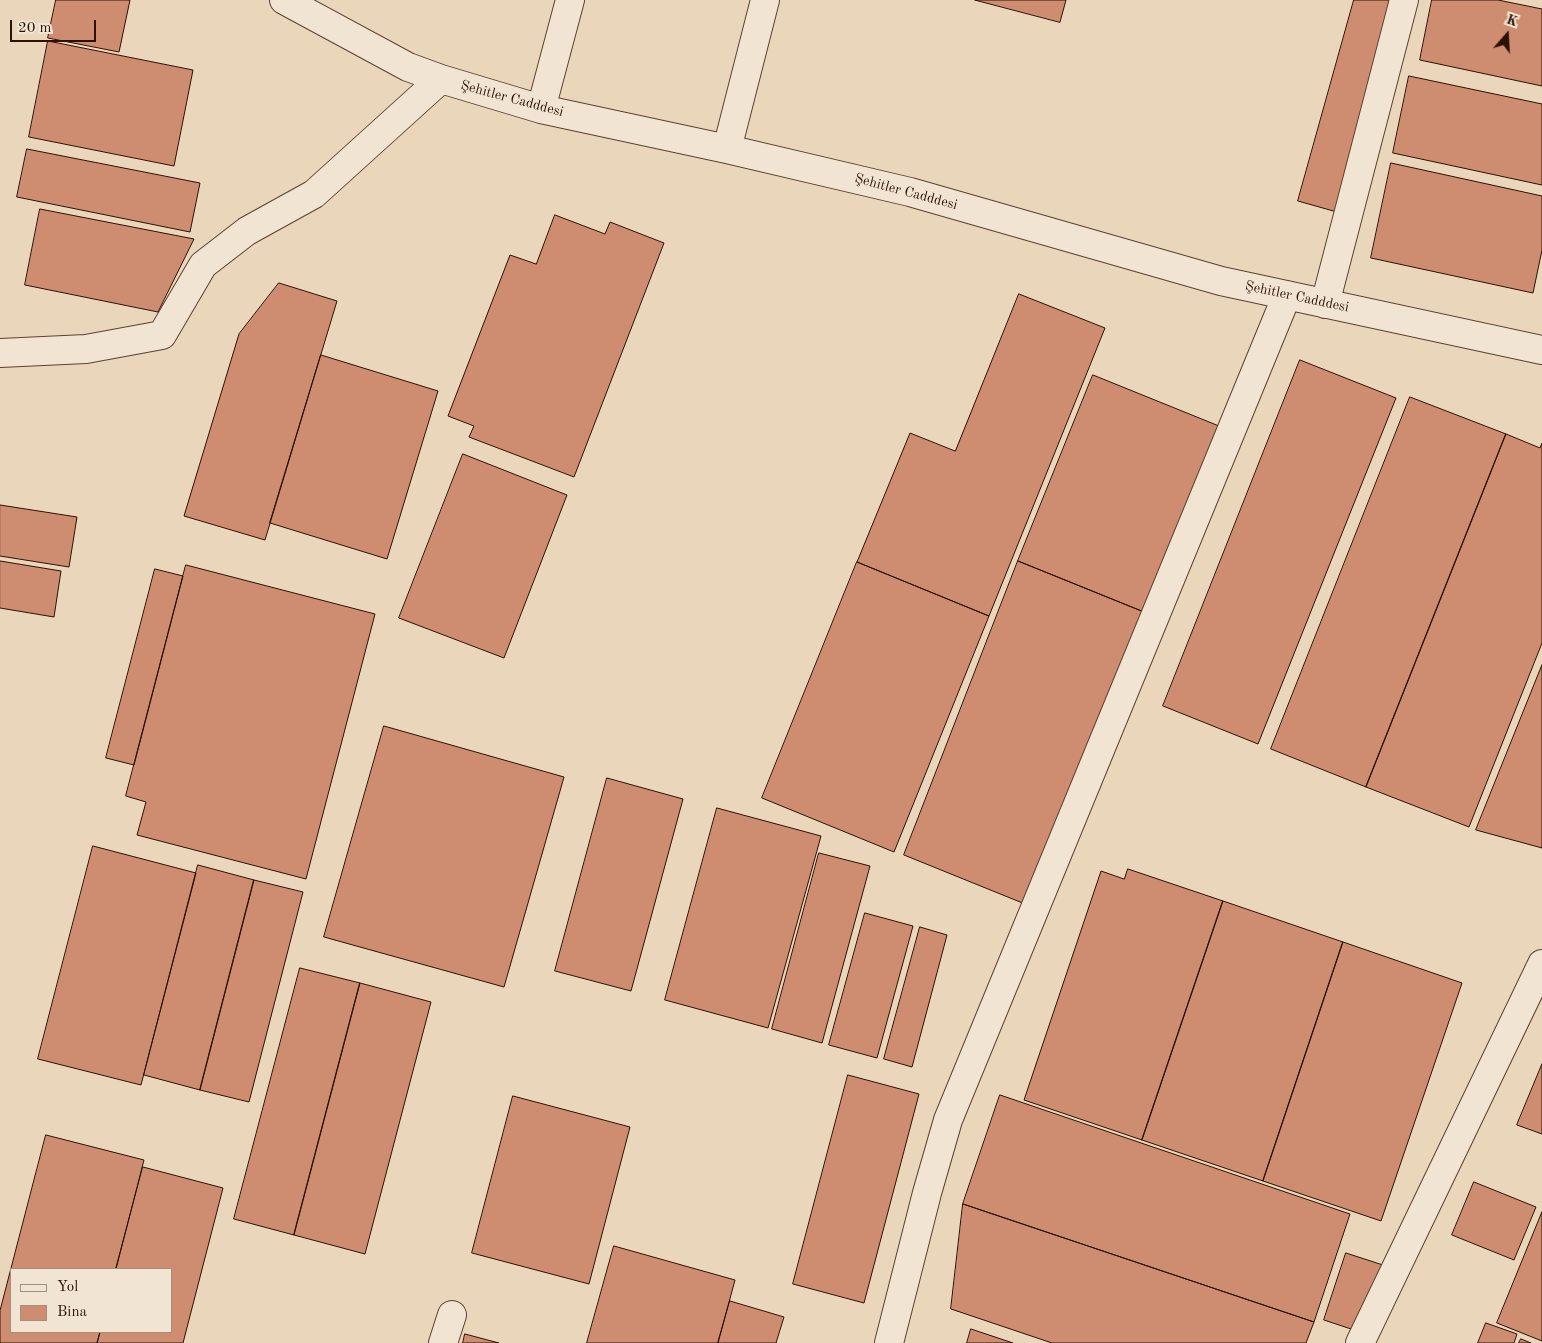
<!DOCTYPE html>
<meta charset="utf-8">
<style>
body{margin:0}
#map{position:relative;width:1542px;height:1343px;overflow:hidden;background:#ead6ba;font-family:"Old Standard TT",serif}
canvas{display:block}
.legend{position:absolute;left:10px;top:1268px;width:162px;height:65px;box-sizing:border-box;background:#f1e4d2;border:1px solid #a2907f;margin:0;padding:6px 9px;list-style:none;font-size:15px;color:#2c1103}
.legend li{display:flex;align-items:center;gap:10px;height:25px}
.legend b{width:25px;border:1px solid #a2907f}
.north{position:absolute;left:1482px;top:10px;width:50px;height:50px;-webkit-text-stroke:4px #f1e4d2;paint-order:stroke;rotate:19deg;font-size:14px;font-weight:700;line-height:20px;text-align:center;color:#2c1103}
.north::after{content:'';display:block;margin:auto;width:18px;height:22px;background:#2c1103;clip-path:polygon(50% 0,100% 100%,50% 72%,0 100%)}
.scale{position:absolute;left:10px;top:20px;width:86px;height:22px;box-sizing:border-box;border:2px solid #2c1103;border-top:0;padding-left:6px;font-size:15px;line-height:18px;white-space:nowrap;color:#2c1103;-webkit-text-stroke:4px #f1e4d2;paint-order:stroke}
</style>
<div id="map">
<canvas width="1542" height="1343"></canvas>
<ul class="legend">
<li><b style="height:6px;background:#f1e4d2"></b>Yol</li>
<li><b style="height:14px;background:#ce8d71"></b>Bina</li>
</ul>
<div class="north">K</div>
<div class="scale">20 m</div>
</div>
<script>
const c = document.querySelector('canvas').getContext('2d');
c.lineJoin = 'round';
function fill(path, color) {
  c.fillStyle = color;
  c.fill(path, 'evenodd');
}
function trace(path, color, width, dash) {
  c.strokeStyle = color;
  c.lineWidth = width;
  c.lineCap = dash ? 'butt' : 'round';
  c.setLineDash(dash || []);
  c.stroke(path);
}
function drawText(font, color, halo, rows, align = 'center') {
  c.font = font + ' "Old Standard TT",serif';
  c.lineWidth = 4.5;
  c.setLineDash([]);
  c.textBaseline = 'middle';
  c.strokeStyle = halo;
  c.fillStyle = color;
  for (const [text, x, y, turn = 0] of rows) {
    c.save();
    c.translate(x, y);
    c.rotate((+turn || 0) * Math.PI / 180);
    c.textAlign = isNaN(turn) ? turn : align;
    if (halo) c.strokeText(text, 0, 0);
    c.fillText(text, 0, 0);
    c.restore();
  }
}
const building = new Path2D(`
 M56,0h74l-11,52 -71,-14z
 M975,0h91l-6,22z
 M1354,0h50l-60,214 -46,-13z
 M1432,0h66l44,9v77l-122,-26z
 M48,41l145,29 -19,96 -145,-29z
 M1409,76l133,28v81l-149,-32z
 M27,149l173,34 -10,49 -173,-35z
 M1391,163l151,33v54l-9,43 -162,-35z
 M40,209l154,30 -36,73 -133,-27z
 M555,215l50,19 5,-12 54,21 -90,234 -105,-40 5,-11 -26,-10 62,-161 26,9z
 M279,283l58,18 -72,239 -81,-24 55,-182z
 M1019,294l86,34 -116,288 -132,-54 53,-129 45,18z
 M321,355l117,36 -51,168 -117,-36z
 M1300,360l96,38 -138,346 -95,-38z
 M1093,375l126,51 -75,186 -126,-51z
 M1410,397l96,37 -140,353 -95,-38z
 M1506,434l34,14 2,-5v200l-73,184 -103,-40z
 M463,454l104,41 -63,163 -105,-40z
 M0,505l77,12 -8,50 -69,-11z
 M0,561l61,10 -7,46 -54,-9z
 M1018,561l126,51 -114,294 -126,-51z
 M857,562l132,54 -95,236 -132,-54z
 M186,565l189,49 -69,265 -169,-44 9,-33 -20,-6z
 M155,569l28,7 -49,189 -28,-7z
 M1542,665v183l-66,-18z
 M384,726l180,51 -60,210 -180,-50z
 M607,778l76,21 -52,192 -76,-20z
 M717,808l104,28 -53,192 -103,-28z
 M93,846l103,27 -55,212 -103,-26z
 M819,853l51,13 -48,177 -50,-14z
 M198,865l56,15 -54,210 -56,-15z
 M1128,869l95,32 -81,239 -118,-40 77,-229 23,8z
 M254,880l49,12 -54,210 -49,-12z
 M1223,901l120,41 -80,239 -121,-41z
 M865,913l48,13 -36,132 -48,-13z
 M920,927l27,8 -35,132 -28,-8z
 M1343,942l119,41 -81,238 -118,-40z
 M300,968l60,15 -66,252 -60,-16z
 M360,983l71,19 -66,252 -71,-19z
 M1542,1064v70l-25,-9z
 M848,1075l71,19 -55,209 -71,-19z
 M1000,1095l350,119 -36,108 -351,-118z
 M513,1096l117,31 -41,157 -117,-31z
 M46,1135l98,25 -28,109h-105v63h89l-3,11h-97v-32z
 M143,1167l80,21 -40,155h-86l3,-11h71v-63h-55z
 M1474,1182l62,25 -22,53 -62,-25z
 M963,1204l351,118 -8,21h-254l-101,-34z
 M1542,1212v129l-45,-18z
 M614,1246l121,34 -17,63h-131z
 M1346,1253l40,13 -23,67 -39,-13z
 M730,1301l54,16 -8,26h-58z
 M1486,1323l31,11 -3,9h-36z
 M971,1329l42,14h-46z
 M465,1334l34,9h-36z
 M1521,1339l10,4h-12z`);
fill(building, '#ce8d71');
trace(building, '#2c1103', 1);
const minor = new Path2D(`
 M284,0l124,67 33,12 100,30 186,40 183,43 311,89 321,69
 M541,109l29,-109
 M727,149l38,-149
 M1325,304l79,-304
 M0,353l86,-4 76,-14 41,-70 44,-34 67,-37 127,-115
 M443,1343l9,-28
 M889,1343l38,-150 21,-73 339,-825
 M1360,1343l182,-379`);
trace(minor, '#5c4231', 30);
trace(minor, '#f1e4d2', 28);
drawText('14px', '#2c1103', '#f1e4d2', [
 ["Şehitler Cadddesi",512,99,15],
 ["Şehitler Cadddesi",906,192,15],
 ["Şehitler Cadddesi",1297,297,12]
]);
</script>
